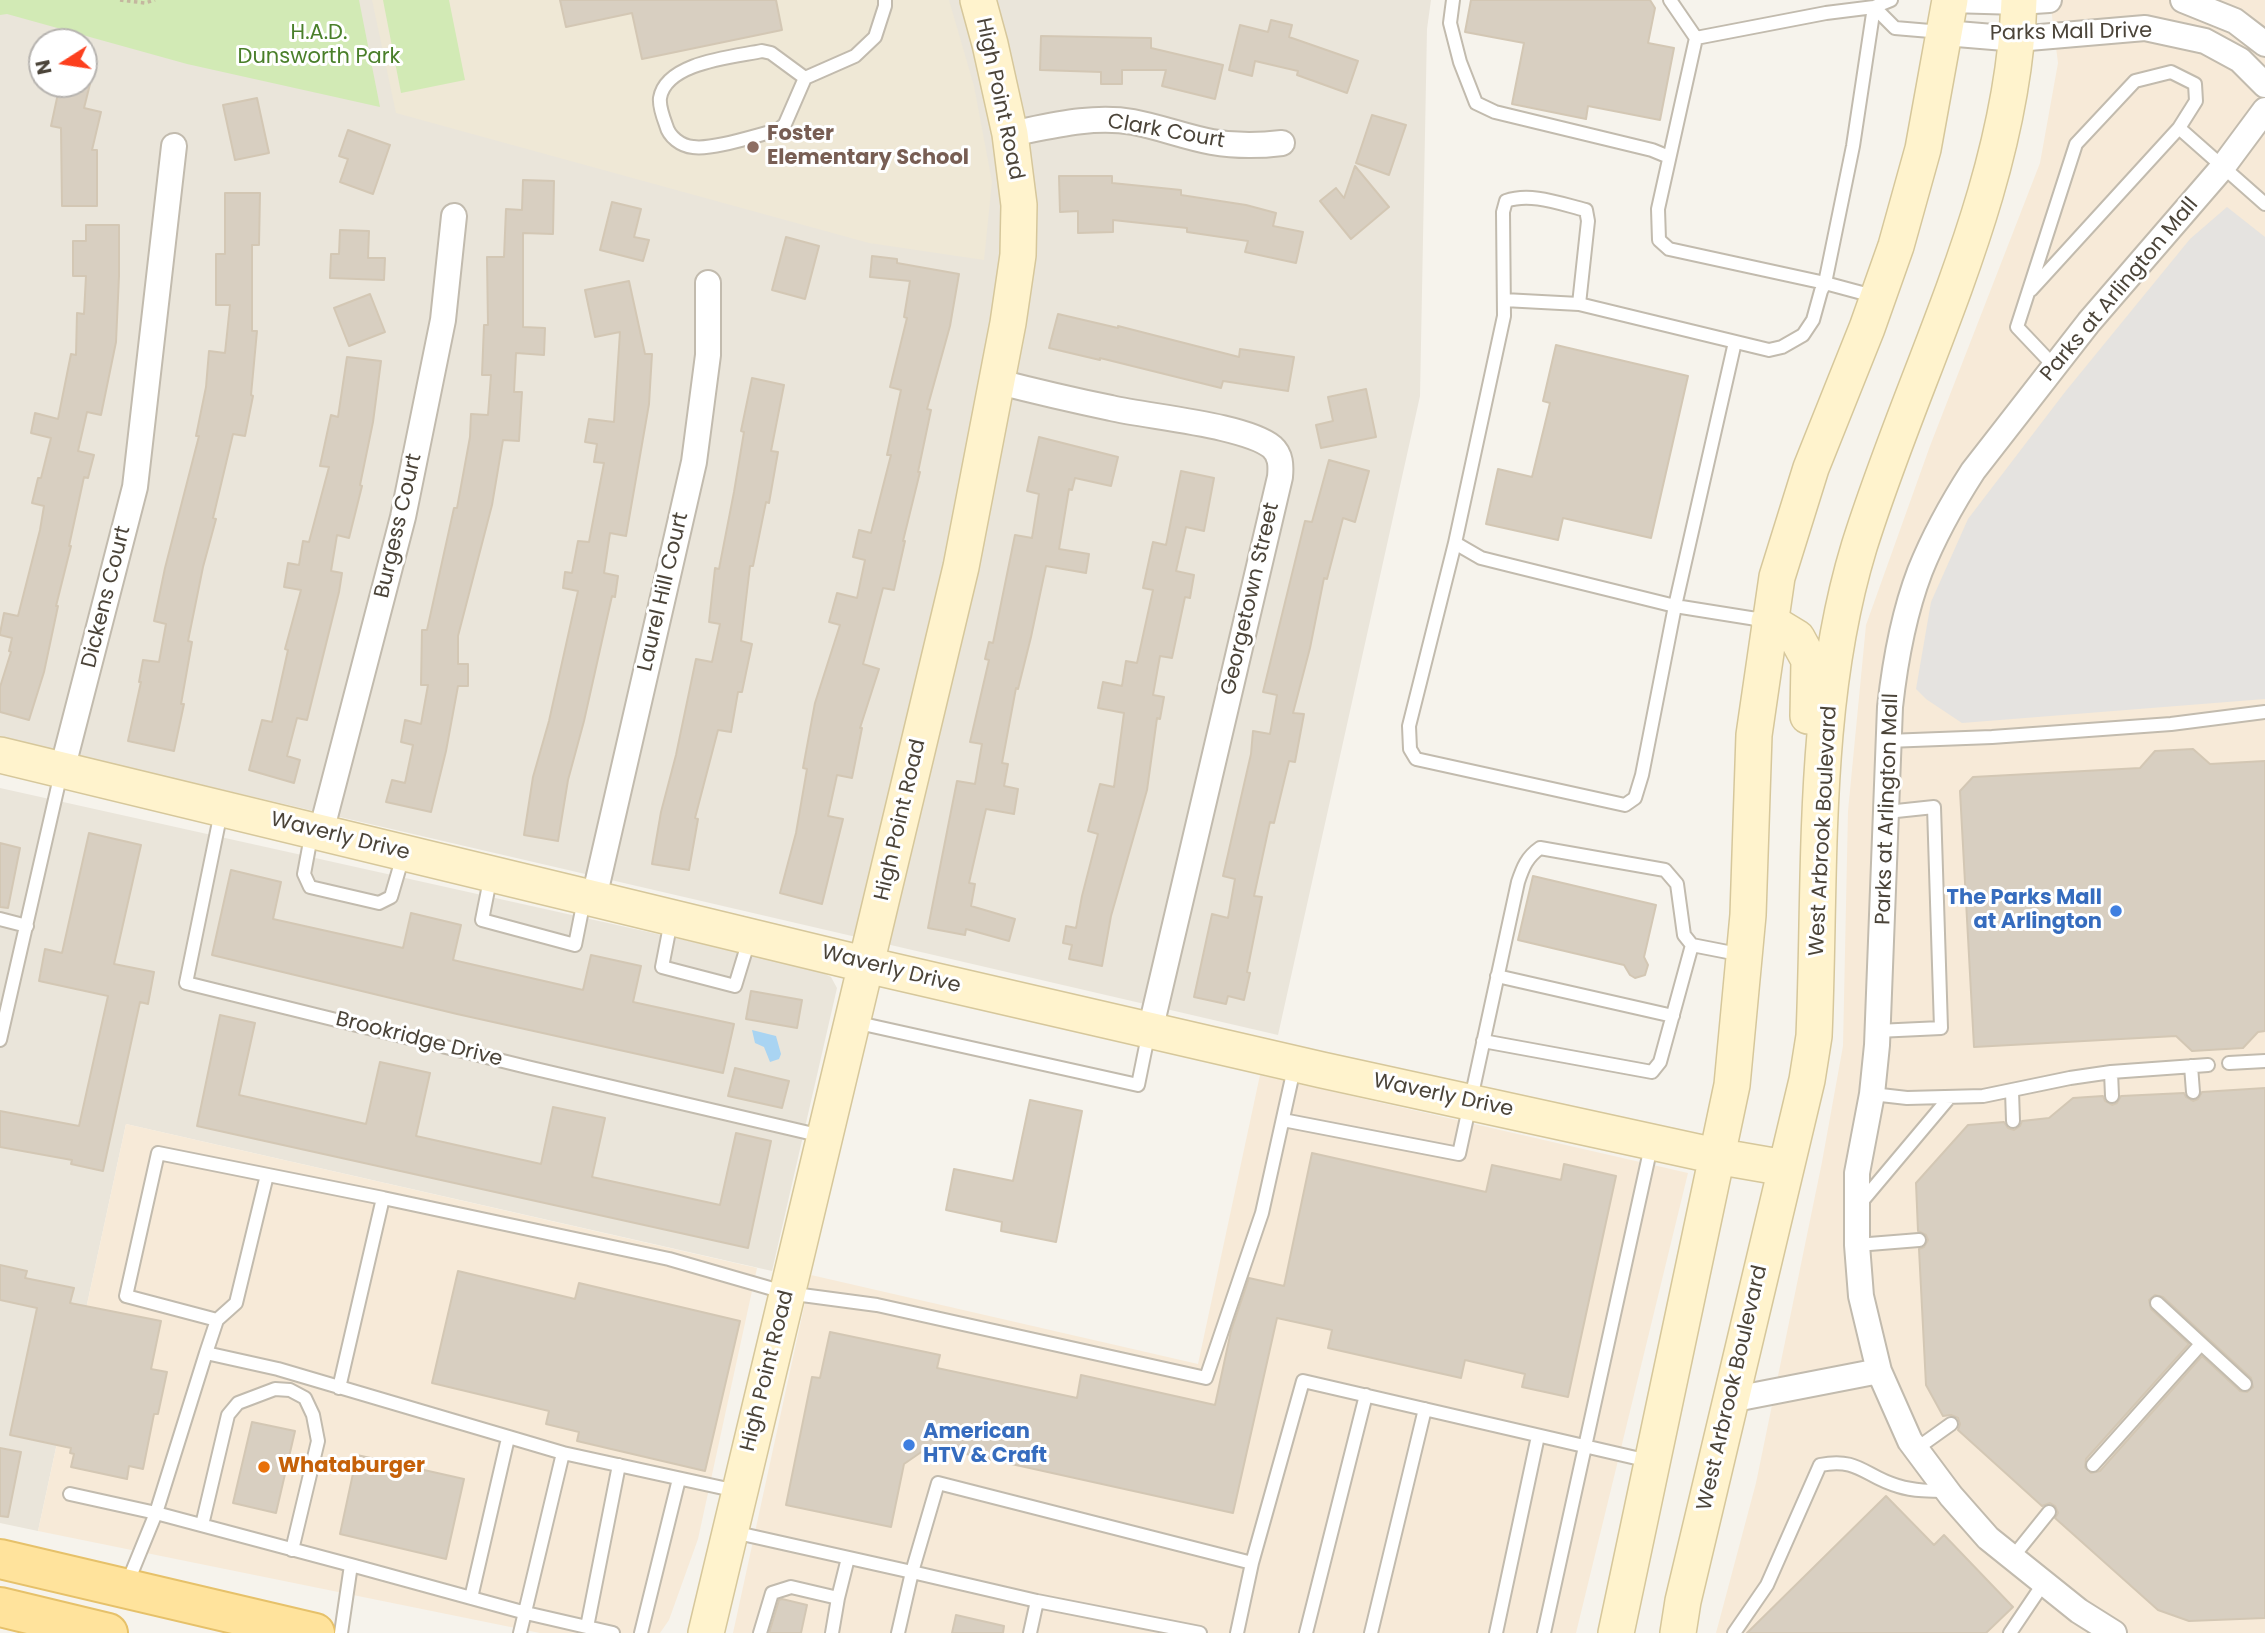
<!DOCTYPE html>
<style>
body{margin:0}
#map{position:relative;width:2265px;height:1633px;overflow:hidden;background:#f6f3ec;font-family:Poppins,sans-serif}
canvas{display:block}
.north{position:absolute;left:28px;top:28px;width:70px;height:70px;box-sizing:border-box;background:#fff;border:2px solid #b7b4b0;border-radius:50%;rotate:258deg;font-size:19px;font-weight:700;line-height:28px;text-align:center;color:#4b4439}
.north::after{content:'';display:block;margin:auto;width:24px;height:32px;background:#fc3f1d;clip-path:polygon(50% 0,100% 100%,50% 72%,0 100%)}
</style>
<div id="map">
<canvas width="2265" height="1633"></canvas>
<div class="north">N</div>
</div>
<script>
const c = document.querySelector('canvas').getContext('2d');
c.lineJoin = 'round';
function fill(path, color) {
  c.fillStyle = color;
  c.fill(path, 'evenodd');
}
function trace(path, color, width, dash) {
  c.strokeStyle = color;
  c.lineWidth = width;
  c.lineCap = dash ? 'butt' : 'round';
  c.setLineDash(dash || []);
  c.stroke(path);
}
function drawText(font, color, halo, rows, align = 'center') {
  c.font = font + ' Poppins,sans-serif';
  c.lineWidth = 6;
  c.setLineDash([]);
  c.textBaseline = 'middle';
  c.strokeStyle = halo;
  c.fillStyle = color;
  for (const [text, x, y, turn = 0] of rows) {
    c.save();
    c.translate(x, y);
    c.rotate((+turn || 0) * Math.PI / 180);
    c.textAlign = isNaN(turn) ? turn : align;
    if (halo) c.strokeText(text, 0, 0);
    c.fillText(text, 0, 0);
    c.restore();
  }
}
fill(new Path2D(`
 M0,0h1431l-4,29 -7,367 -142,639 -1278,-297zM42,42h42v42h-42z
 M0,788l815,181 16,8 6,11 -65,283 -646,-147 -88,407 -38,-8z`), '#eae5da');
fill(new Path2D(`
 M2050,0h215v1633h-549l40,-150 66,-321 21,-116 5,-235 18,-186 64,-179 110,-283 18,-100z
 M1260,1075l428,98 -112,460h-843l78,-358 387,89z
 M126,1124l631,144 -59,271 -29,81 -9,13h-120l-502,-102z`), '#f7ead8');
fill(new Path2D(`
 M372,0h577l25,86 18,96 -8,78 -115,-17 -473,-130z`), '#efe8d6');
fill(new Path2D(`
 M0,0h359l21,107 -193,-43 -180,-50 -7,1z
 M383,0h66l16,80 -64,13z`), '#d2eab5');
fill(new Path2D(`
 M2227,207l38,30v462l-303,24 -36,-24 -10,-10 15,-87 37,-83 97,-127 125,-153z`), '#e5e3e0');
fill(new Path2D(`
 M752,1030l24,6 5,18 -2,5 -9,3 -6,-15 -9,-4z`), '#a9d4f2');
const building = new Path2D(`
 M560,0h216l6,30 -140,29 -10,-46 -66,14z
 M1471,0h179l5,8 -7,35 26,5 -14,72 -72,-14 -2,13 -74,-15 12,-61 -59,-11z
 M1271,20l21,5 -3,12 69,24 -11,32 -50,-18 1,-4 -43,-10 -3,15 -23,-6 11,-45 28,7z
 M1041,36l110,2v10l72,17 -8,34 -53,-13 4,-16h-44v14h-21v-12l-61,-2z
 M60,84h30l-6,24 17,4 -9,38h5v56h-35l-1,-78 -10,-2z
 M257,98l12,55 -34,7 -12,-55z
 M1372,115l34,10 -17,50 -33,-12z
 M348,130l42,15 -17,49 -33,-12 8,-23 -9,-3z
 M1355,166l34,41 -38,32 -31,-38 16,-13 8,10z
 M1059,176h53v7l69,7v5l65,10 30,8 -3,13 30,6 -7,31 -51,-11 3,-11 -61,-9v-4l-74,-8v12l-35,1v-22l-18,1z
 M523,180l31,1 -1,53 -30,-1v94l22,1 -1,27 -28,-2 -2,39h8l-3,49 -16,-1 -11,65 -34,131v28h10v22h-10l-12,65 -15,61 -45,-10 6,-22 13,3 8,-38 -12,-3 4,-22 16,4 7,-39h-7l1,-55h5l27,-122h3l13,-71 1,-23 17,1 3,-40h-9l2,-50h4l-1,-68h17l2,-48 16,1z
 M225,193h35l-1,52h-7v86h5l-6,64 2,1 -8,40 -12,-2 -20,84 3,1 -13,48 -15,74 4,1 -11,62h3l-10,47 -46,-10 13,-59h-2l4,-22 16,2 7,-38 -12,-3 11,-53 34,-132h-3l10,-49 3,-36 16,2 5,-48h-14v-51h9z
 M612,202l29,7 -7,28 15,3 -6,21 -43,-11z
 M86,225h33v51l-3,66 -15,73 -14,-3 -9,39 16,4 -6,23 -4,-1 -15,69h2l-15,60h2l-14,66 -15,48 -29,-8v-25l11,-35 -2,-1 3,-13 -12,-3v-2l4,-20 14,3 22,-86 4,-24 -12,-3 6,-25h3l10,-40 -20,-5 4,-20 23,6 13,-65 5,1 1,-42 7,1 2,-38h-13v-35h13z
 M340,230l29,1 -1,27h17l-1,22 -54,-2 1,-24h8z
 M786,237l33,9 -14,53 -33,-9z
 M872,256l25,3v4l62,11 -9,52 -23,83 4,1 -13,62h2l-17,69h2l-11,49 -11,-2 -20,76 16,5 -19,59h2l-10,50 -15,-3 -9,41 15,3 -21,85 -42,-11 16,-60 11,-64 -4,-1 12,-65 25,-78 -11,-3 8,-29 20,5 8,-38 -12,-3 6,-27 12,3 20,-78h-4l14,-65 -11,-3 17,-69 -3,-1 6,-36 -40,-4z
 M629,281l16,73h7l-3,50 -23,132 -16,-3 -6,40 14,3 -3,21 -3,-1 -28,125 -16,59 -10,61 -34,-6 9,-58 16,-56 29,-130 -15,-3 2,-16 7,1 6,-32 11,1 15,-79 -10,-1 3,-18 -12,-2 4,-23 25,3 6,-90 -25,5 -10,-47z
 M370,294l15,38 -36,14 -15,-38z
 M1058,314l60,14v-2l121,31 1,-8 54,8 -6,34 -65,-10 -2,7 -121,-30v2l-51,-12z
 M1556,345l132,31 -37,162 -88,-20 -5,22 -72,-16 12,-55 34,8 18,-74 -7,-2z
 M347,357l34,4 -8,61 -13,63 2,1 -13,52 -12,-3 -6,36 11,2 -3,19 -32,128 -10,-2 -10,38 13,4 -6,23 -45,-13 13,-50 10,2 16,-72 -3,-1 16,-59 -17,-3 4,-24 11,2 4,-24 6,1 20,-75 -9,-1 11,-51 7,2z
 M752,378l32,7 -13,66 7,1 -9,51 -3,-1 -13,64h-3l-9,75 11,3 -10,48h-4l-7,40 -13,-2 -23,88 3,1 -9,51 -37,-6 9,-52 15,-57 20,-96 16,3 8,-38 -11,-2 6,-54 4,1 15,-77 10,-60 -3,-1z
 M1366,389l10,48 -55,11 -5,-23 17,-4 -5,-24z
 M1039,437l79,20 -7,29 -36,-8 -3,12 -3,-1 -10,60 30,5 -3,19 -40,-7 -15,71 -13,52 -2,-1 -14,75 6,1 -4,22 14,3 -4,25 -28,-5 -17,74 6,1 -4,22 44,13 -6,22 -43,-12 -1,6 -37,-7 29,-147 18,3 7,-40 -12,-2 19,-82 -4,-1 4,-17 4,1 22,-108 17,3 7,-44 -12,-3z
 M1329,460l40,11 -14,51 -12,-4 -16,61 -3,-1 -14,70 -17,65 11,1 -9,48 -6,-1 -15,62 -4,-1 -16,74 8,1 -15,75 3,1 -6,27 -16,-4 -2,8 -32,-7 18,-83 16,4 7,-39 -12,-3 28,-122 2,-23 17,3 7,-39 -14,-3 42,-171 7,1z
 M1181,471l33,7 -10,53 -18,-4 -10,44 18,4 -4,23 -5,-1 -13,61 -12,-2 -7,39 11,2 -4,22 -3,-1 -10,72 -36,126 -9,50 -33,-7 3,-14 -9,-2 3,-17 10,2 6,-32 16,-62 -10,-3 12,-47 14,3 10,-74 -26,-5 5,-26 19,4 4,-25 11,2 16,-73 -10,-2 10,-46 13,3z
 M2193,749l17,15 55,-3v270l-7,1 -15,16 -51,3 -16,-15 -202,11 -14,-256 13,-14 167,-9 15,-17z
 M89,833l52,12 -27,119 40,8 -6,32 -8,-2 -37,169 -32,-7 1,-4 -72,-13v-36l79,15 29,-130 -69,-15 6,-32 17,4z
 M0,843l20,5 -12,60 -8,-1z
 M231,870l50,12 -8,37 130,29 8,-35 50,12 -8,35 130,30 8,-35 50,11 -8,36 101,22 -11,49 -266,-59 -245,-59z
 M1533,876l123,29 -12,52 4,8 -3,10 -10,3 -5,-3 -6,-10 -106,-25z
 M751,991l51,9 -5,28 -51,-9z
 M220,1015l35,8 -16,72 127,29 14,-62 50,11 -14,63 125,28 12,-57 52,11 -13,59 128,28 16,-72 35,8 -23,107 -551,-122z
 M735,1068l54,13 -7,27 -54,-12z
 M2265,1088v530l-76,3 -31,-11 -103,-92 3,-5 -3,-7 -5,-3 -8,3 -84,-76 2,-6 -2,-6 -7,-3 -8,1 -17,-31 -7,-136 5,-2 4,-7 -2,-5 -8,-4 -2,-48 52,-58 36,-3 4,6 6,2 6,-4 2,-5 27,-3 24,-20 30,-2 2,5 7,4 5,-2 4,-7 63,-3 2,4 7,4 5,-2 4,-7zM2155,1295l8,2 88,81 2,9 -6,5 -7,-1 -38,-35 -102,115 -9,2 -6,-6 1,-8 103,-115 -38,-35 -2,-9z
 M1030,1100l52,11 -26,131 -55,-11 1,-9 -56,-12 8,-41 59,12z
 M1312,1153l174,39 6,-27 69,15 3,-16 52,12 -48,221 -46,-10 3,-13 -60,-14 -4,18 -133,-30 4,-18 -55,-12 -44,195 -303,-67 -26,18 -13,63 -105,-22 26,-128 8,1 10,-46 110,23 -3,13 140,30 4,-23 134,30 16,-74 18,-53 35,8z
 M0,1265l27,6 -2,7 49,10 -4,15 91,18 -10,48 16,3 -9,42h-4l-11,55 -14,-3 -2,13 -56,-12 3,-13 -4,-1 1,-5 -61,-13 27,-127 -37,-8z
 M458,1271l117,28 4,-16 161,38 -35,150 -128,-30 2,-9 -33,-8 3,-13 -117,-28z
 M252,1422l43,9 -19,82 -43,-10z
 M0,1448l21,4 -13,65 -8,-1z
 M357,1455l107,24 -18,80 -106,-25z
 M1886,1496l48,49 10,-10 69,72 -27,26h-239z
 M782,1599l25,6 -6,28h-32l10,-33z
 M956,1615l48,11 -1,7h-51z`);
fill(building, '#d8cfc1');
trace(building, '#d3c7b4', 2);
const lane = new Path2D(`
 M1453,0l-3,23 10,39 16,41 19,9 157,38 17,7
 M1670,0l26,38 -38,171 1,31 10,9 156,34 28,-137 21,-139
 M1874,7l21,21 47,4
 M1696,38l130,-25 48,-6 17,-7
 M805,78l-34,-25 -9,-2c-29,6 -96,11 -102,47 -1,8 3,19 6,27 3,12 15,21 27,22 20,3 64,-12 85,-17l7,-6 20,-46 50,-22 20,-19 10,-31v-6
 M2031,290l148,-162
 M1504,300l75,4
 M1735,342l-60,264 -33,169 -7,23 -10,7 -209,-46 -6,-10 -1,-23 46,-183 49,-227 -1,-104 3,-11c25,-9 55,3 80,9l2,11 -9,83 190,46 13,-3 21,-12 10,-15 8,-29 4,-8 52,14
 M2054,366l-37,-39 59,-183 59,-63 36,-9 24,12 1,17 -17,27 86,76
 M1455,543l26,15 28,7 166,41 94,15
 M1887,741l105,-4 179,-13 94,-12
 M221,812l-35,171 341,84 295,69
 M312,831l-8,43 6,13 69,16 12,-6 12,-41
 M491,875l-9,45 93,25 9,-45
 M0,919l27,7
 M671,921l-9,46 73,19 14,-46
 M1497,976l176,40
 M854,1022l284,63 11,-54
 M1877,1031l64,-3 -7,-221 -47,5
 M0,1040l61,-267
 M1483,1041l169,31 8,-10 32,-117
 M2229,1063l36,-2
 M2191,1066l2,26
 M2111,1072l1,24
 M2012,1091l1,30
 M1872,1094l35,4 76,-2 87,-18 41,-6 97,-7
 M1283,1120l176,34 59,-272c5,-15 9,-25 22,-34l125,22 12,14 7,51 8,10 51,10
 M1859,1205l90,-107
 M1857,1245l62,-5
 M2157,1303l88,81
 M217,1320l19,-17 31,-128
 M206,1353l11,-33 -91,-24 32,-143 225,45
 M339,1388l44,-190 286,61 118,34 90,12 329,73 56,-165 33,-149
 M1916,1449l35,-25
 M563,1453l174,38
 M2093,1465l108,-121
 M70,1494l86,19 195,52
 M202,1525l26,-110 10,-12 37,-14 15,1 15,8 8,17 5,26 -26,109
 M733,1532l179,40 -14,61
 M2012,1558l37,-46
 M1252,1563l51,-182 346,80
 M127,1584l29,-71 50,-160 72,16 285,84 -43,180
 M471,1598l37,-160
 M587,1627l32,-162
 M341,1633l10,-68 175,48 87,20
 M641,1633l38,-154
 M760,1633l12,-40 19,-6 47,11 10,-40
 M832,1633l6,-35
 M1030,1633l7,-32
 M1200,1633l-163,-32 -125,-29 26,-89 314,80 -15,70
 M1306,1633l60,-238
 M1371,1633l54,-224
 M1496,1633l42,-197
 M1544,1633l108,-491
 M1734,1633l33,-48 53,-120c39,-8 45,12 78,21 16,5 33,5 50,5
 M2010,1633l33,-49`);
const street = new Path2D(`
 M1950,0l69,2 30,-2
 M2183,0l52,21 30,23
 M1945,33l72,6 128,-11 60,13 35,19 25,25
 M1010,134c41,-8 82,-19 123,-12 27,5 52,15 79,20 23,4 46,4 70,1
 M995,381c39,10 77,19 116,27 38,9 134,17 161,39 9,8 9,19 8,30l-130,554
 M62,770l73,-283 39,-341
 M321,832l82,-315 40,-197 11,-104
 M594,898l100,-436 14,-107v-72
 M1730,1400l149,-29
 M2114,1633l-35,-22 -91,-73 -37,-42 -41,-55 -31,-70 -18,-75 -4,-51v-72l15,-79 5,-49 13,-338c5,-45 14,-94 30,-136 14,-35 33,-69 53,-100l116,-149 133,-154 43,-58`);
const secondary = new Path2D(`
 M1769,621l28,17 12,22 -1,56
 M0,755l884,214 438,101 394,86 69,12
 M706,1633l255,-1066 47,-244 10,-68 1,-50 -9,-71 -20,-90 -12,-44
 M1616,1633l116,-548 16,-170 6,-180 23,-158 34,-109 56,-140 29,-82 27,-97 27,-149
 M1678,1633l5,-32 124,-521 7,-44c7,-162 -3,-331 45,-489 56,-180 154,-355 160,-547`);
const primary = new Path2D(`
 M0,1559l315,74
 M0,1607l108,26`);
trace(lane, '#c2bbae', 16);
trace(street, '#c2bbae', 28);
trace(secondary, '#d6c79b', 38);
trace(primary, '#e6c16a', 42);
trace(new Path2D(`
 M120,0l25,3 10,-3`), '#c4b79f', 3.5, [3.5, 3.5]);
trace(lane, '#fff', 12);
trace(street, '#fff', 24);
trace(secondary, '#fff3cd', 35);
trace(primary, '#ffe39c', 38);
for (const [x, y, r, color] of [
 [753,147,7,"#8d6e63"],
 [2116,911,7,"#3f7fe0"],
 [909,1445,7,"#3f7fe0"],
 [264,1467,7,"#e8710a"]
]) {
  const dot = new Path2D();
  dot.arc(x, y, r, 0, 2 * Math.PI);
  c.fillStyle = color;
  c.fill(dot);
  trace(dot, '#fff', 2.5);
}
drawText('21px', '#4b4439', '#fff', [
 ["Parks Mall Drive",2071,33,-1],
 ["High Point Road",999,99,78],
 ["Clark Court",1166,132,10],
 ["Parks at Arlington Mall",2120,290,-50],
 ["Burgess Court",399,526,-77],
 ["Laurel Hill Court",664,592,-77],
 ["Dickens Court",107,597,-76],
 ["Georgetown Street",1251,599,-77],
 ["Parks at Arlington Mall",1888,809,-88],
 ["High Point Road",901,820,-77],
 ["West Arbrook Boulevard",1824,831,-87],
 ["Waverly Drive",340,837,14],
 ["Waverly Drive",891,970,14],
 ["Brookridge Drive",419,1040,14],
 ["Waverly Drive",1443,1096,12],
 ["High Point Road",768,1371,-76],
 ["West Arbrook Boulevard",1733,1388,-77]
]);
drawText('21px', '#4a7f2a', '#fff', [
 ["H.A.D.",319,34],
 ["Dunsworth Park",319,58]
]);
drawText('bold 21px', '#785e54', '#fff', [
 ["Foster",767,135],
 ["Elementary School",767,159]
], 'left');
drawText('bold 21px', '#366cbe', '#fff', [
 ["The Parks Mall",2102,899],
 ["at Arlington",2102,923],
 ["American",923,1433,"left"],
 ["HTV & Craft",923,1457,"left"]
], 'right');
drawText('bold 21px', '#c56008', '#fff', [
 ["Whataburger",278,1467]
], 'left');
</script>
